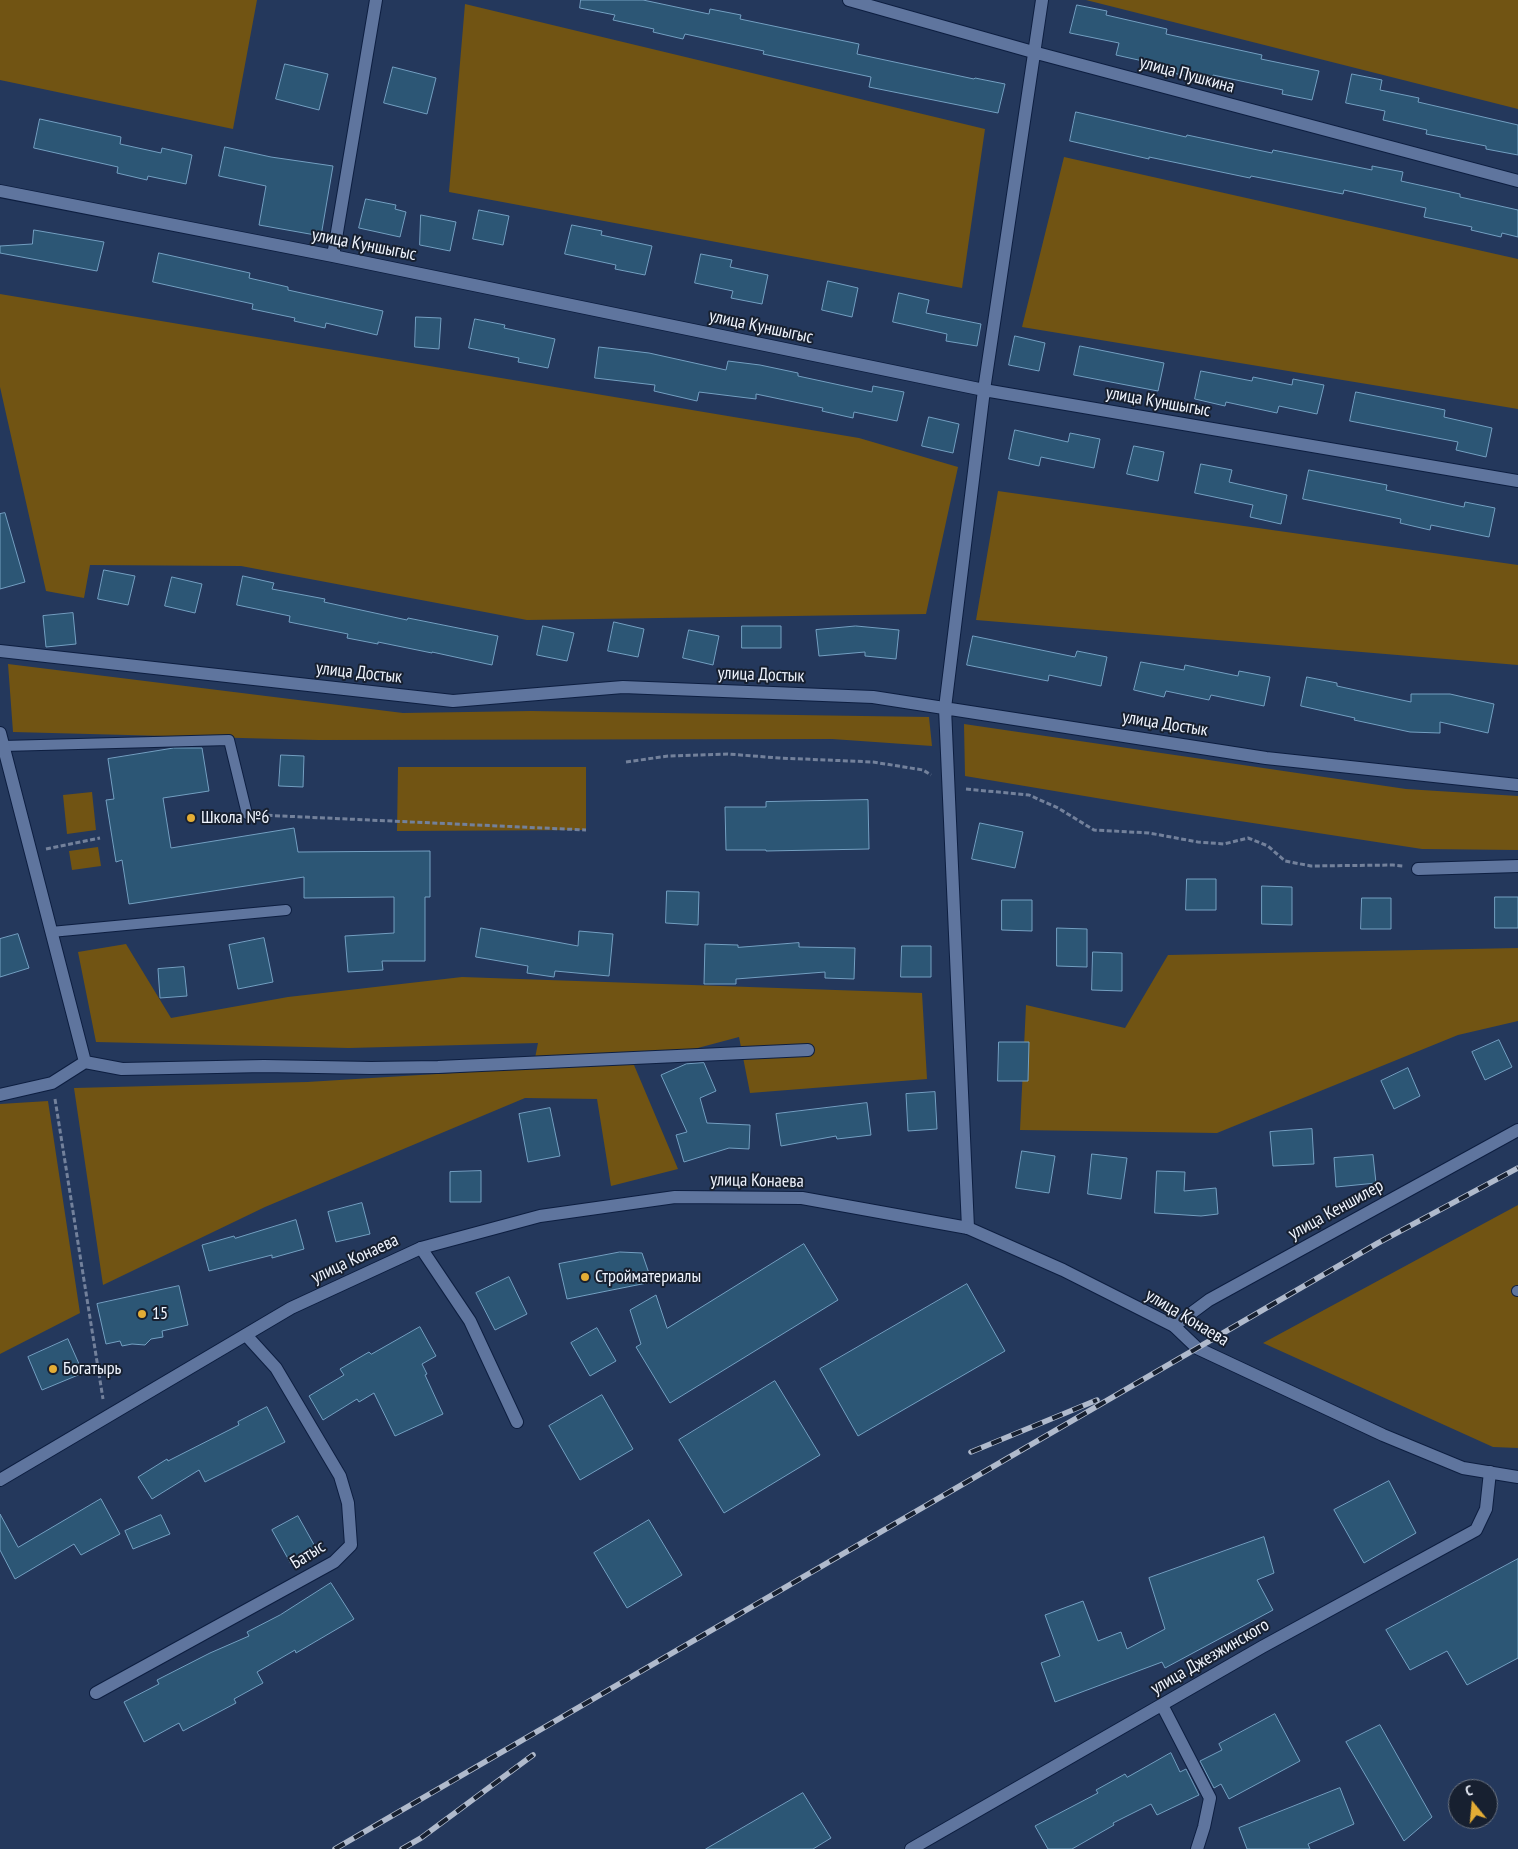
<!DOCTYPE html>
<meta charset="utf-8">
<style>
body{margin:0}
#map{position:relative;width:1518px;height:1849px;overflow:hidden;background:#24385c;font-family:"PT Sans Narrow",sans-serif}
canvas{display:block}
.north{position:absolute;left:1448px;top:1779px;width:50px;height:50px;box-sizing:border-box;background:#172030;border:1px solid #6d7582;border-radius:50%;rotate:343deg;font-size:14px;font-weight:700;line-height:20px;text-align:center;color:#eff4fe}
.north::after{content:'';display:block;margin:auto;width:18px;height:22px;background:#e4ad35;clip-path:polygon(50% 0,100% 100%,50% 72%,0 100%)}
</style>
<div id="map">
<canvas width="1518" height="1849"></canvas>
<div class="north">С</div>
</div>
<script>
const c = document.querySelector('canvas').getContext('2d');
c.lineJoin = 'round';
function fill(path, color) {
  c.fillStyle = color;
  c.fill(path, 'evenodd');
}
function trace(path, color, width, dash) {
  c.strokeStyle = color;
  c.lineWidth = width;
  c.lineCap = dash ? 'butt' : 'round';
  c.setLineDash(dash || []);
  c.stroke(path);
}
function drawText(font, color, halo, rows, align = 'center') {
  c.font = font + ' "PT Sans Narrow",sans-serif';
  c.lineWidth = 4;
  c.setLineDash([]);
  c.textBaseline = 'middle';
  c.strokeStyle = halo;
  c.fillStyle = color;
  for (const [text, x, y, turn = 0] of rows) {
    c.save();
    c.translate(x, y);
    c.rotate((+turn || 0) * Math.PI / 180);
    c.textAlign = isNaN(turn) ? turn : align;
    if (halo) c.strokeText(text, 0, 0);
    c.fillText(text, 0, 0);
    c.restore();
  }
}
fill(new Path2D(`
 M0,0h257l-24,129 -233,-49z
 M1086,0h432v109z
 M465,4l520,125 -23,159 -513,-96z
 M1064,157l454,102v150l-496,-82z
 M0,294l859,144 99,29 -32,147 -399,6 -286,-54 -151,-1 -6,33 -38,-7 -46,-204z
 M998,491l520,74v100l-542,-45z
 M8,664l395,49 128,-2 398,6 3,29 -100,-7 -514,1 -305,-8z
 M964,724l442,65 112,7v54l-96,-1 -254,-39 -203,-34z
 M398,767h188v63l-189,1z
 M92,792l4,38 -29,4 -4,-39z
 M98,847l3,19 -29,4 -3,-19z
 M126,944l45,74 117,-21 174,-20 460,16 5,86 -177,14 -11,-56 -105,28 44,104 -67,17 -14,-87 -72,-1 -260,109 -162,78 -29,-197 233,-6 226,-14 5,-25 -189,5 -253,-6 -18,-90z
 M1518,948v73l-60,14 -241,98 -197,-3 6,-125 99,23 43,-73z
 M48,1101l32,212 -80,41v-250z
 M1518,1205v243l-25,-1 -230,-104z`), '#715413');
const building = new Path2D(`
 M581,0h62l66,14 1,-5 31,6 -1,4 119,25 -2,10 117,25 1,-1 30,6 -7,29 -129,-26 2,-10 -108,-23 1,-3 -79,-17 -2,5 -30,-7 1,-3 -41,-9 2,-5 -35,-7z
 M1077,5l30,6 -1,4 61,14 -1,5 96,21 -1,4 58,12 -7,29 -30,-6 1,-4 -70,-15 -2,7 -42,-10 1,-5 -54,-12 3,-12 -49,-10z
 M285,64l43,10 -9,36 -43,-11z
 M393,67l43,11 -9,36 -43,-11z
 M1352,74l30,6 -2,10 39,8 -1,4 100,23v30l-32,-6v-3l-60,-12 1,-4 -44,-10 2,-9 -39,-8z
 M1076,112l110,25 1,-2 85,18 1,-3 99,20v-4l31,6 -2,9 59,13v3l58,13v27l-16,-4 -1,4 -30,-7 1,-3 -48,-10 2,-9 -82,-18 -1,4 -92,-18 -1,2 -101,-21v2l-79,-18z
 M40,119l81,18 -1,7 41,9 1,-5 30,7 -6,29 -38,-8 -1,4 -30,-7 1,-6 -84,-19z
 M225,147l46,10 62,9 -12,70 -62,-11 7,-39 -47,-10z
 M366,199l30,6 -1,4 11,3 -6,25 -41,-9z
 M479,210l30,6 -6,29 -30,-6z
 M421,215l35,7 -6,29 -30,-6z
 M572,225l30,6 -1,4 51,11 -7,29 -30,-6 1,-4 -51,-11z
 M34,230l70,12 -7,29 -97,-18v-7l32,-2z
 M159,253l91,20 -1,5 39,9v3l95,21 -6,24 -51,-12 -1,5 -31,-7 1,-3 -43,-9 1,-5 -100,-22z
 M701,254l31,6 -2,7 38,8 -6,29 -31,-6 2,-7 -38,-8z
 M828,281l30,7 -6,29 -30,-7z
 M899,293l30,7 -3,13 55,11 -4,22 -31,-5 1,-7 -54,-12z
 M416,317l25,1 -2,31 -24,-2z
 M475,319l30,6 -1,3 51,11 -7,29 -30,-6 1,-4 -50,-10z
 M1015,336l30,7 -6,28 -30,-6z
 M1080,346l84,17 -6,28 -84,-16z
 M599,347l50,6 77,17 2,-9 32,4 38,8v3l74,16 1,-6 31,6 -7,29 -43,-9 -1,6 -31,-7 1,-3 -67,-14v5l-57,-7 -2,9 -43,-10 1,-6 -60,-7z
 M1201,371l51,10 1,-4 39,8 1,-6 31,6 -7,29 -38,-8 -2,7 -51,-11 -1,4 -30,-7z
 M1356,392l89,18 -1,7 48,11 -6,29 -30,-7 2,-8 -108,-21z
 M929,417l30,7 -6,29 -31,-7z
 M1015,430l53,12 2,-9 30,6 -6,29 -53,-11 -2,9 -30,-7z
 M1134,446l30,6 -6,29 -31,-7z
 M1201,464l31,6 -3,12 58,13 -6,29 -31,-7 3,-12 -58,-12z
 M1309,470l78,15 -1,5 78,17 1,-5 30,6 -6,29 -58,-12 -1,5 -30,-7 1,-4 -98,-20z
 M5,513l20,69 -25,7v-75z
 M104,570l31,6 -7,29 -30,-6z
 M243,576l31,7 -2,6 53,10 -1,3 83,18 1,-2 90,18 -6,29 -60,-13v1l-54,-11v2l-31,-6 1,-4 -59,-12 1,-6 -53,-11z
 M172,577l30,7 -7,29 -30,-7z
 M73,613l3,31 -30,3 -3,-31z
 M614,622l30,7 -6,28 -30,-6z
 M543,626l31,7 -7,28 -30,-6z
 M742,626h39v22h-39z
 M856,626l43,4 -3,29 -31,-3v-4l-46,4 -3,-26z
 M689,630l30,6 -6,29 -30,-7z
 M973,636l102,21 2,-6 30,6 -6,29 -52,-11 -1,6 -81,-16z
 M1141,662l43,8 1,-5 53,11 1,-5 31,6 -6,29 -53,-11 -2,5 -43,-9 -2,6 -30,-7z
 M1307,677l30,6v3l74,16v-8h39l44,10 -6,29 -48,-11v11l-30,-1 -56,-12 1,-2 -54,-12z
 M174,748h28l7,43 -46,7 8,50 123,-20 4,24 132,-1v46h-5v64h-43l1,9 -35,2 -3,-36 49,-3v-36l-90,1v-21l-175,27 -7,-44 -6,2 -10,-62 8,-1 -6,-40z
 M281,755l23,1 -1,31 -24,-1z
 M868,800l1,49 -103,2v-1h-40l-1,-43h41v-5z
 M980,823l43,9 -8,36 -43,-9z
 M1187,879h29v31h-30z
 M1262,886l30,1v38l-30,-1z
 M667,891l32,1 -1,33 -32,-2z
 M1495,897h23v31h-23z
 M1362,898h29v31h-30z
 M1002,900h30v31l-30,-1z
 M481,928l97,18 1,-15 34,3 -4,42 -54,-5 -1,6 -27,-4 1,-7 -52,-9z
 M1057,928l30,1v38l-30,-1z
 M18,934l11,34 -29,9v-38z
 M264,938l9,44 -35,7 -9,-44z
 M799,943v4l56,1 -1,31 -29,-1v-6l-89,7v5h-32l1,-40 33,1v2z
 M902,946h29v31h-30z
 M1093,952l29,1v38l-30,-1z
 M184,967l3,29 -27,2 -2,-29z
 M1499,1040l13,27 -27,13 -13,-28z
 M999,1042h30l-1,39h-30z
 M704,1063l12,28 -16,7 7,25 43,2 -1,24 -20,-1 -45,14 -8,-27 11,-3 -26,-57 25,-11z
 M1408,1068l12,28 -26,13 -13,-28z
 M935,1092l2,37 -29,2 -2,-37z
 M867,1103l4,32 -34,4 -1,-3 -55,10 -5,-32z
 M550,1108l10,48 -32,6 -9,-48z
 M1312,1129l2,35 -41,2 -3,-34z
 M1022,1151l33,5 -6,37 -33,-5z
 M1092,1154l35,4 -6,41 -33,-5z
 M1373,1155l3,28 -40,4 -2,-29z
 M481,1171v31h-31v-30z
 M1157,1171l28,1 -1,19 32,-3 2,26 -17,2 -46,-3z
 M362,1203l8,31 -34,8 -8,-30z
 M296,1220l8,29 -32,9v-3l-63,16 -7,-26 32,-9 1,2z
 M804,1244l34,56 -168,103 -34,-56 5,-3 -11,-34 26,-15 11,33z
 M620,1252l22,1 10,29 -85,17 -8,-35z
 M509,1277l18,37 -32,16 -19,-37z
 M967,1284l38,67 -147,85 -38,-67z
 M179,1286l9,39 -26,6 1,6 -12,2 -6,6 -13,-1 -10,2 -2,-5 -14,3 -9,-40z
 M420,1327l16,29 -14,8 5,10 -2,1 18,39 -48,22 -21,-43 -15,9 -2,-3 -34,21 -14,-24 35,-21 -4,-6 29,-17 2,2z
 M597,1328l19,33 -26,15 -19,-33z
 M68,1339l15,34 -41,17 -14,-33z
 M775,1381l45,74 -96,58 -45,-73z
 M602,1395l31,54 -53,31 -31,-54z
 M267,1407l18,35 -80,40 -6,-12 -47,29 -14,-22 29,-18 1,2 71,-36 -1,-3z
 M1389,1481l27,52 -52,30 -30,-53z
 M101,1499l19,35 -39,21 -7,-11 -59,35 -15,-29v-36l18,33z
 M161,1515l9,19 -37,15 -8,-18z
 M298,1516l19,34 -26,14 -19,-34z
 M649,1520l33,55 -55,33 -33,-55z
 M1264,1537l10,36 -17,7 16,30 -108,58 -3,-6 -107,40 -14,-39 19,-7 -15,-41 38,-14 15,40 23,-9 6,17 38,-20 -16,-51z
 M1518,1559v99l-51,27 -20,-34 -37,19 -24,-40z
 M331,1583l23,36 -58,34 -1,-3 -38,22 6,11 -29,16 2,4 -53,28 -4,-8 -35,19 -20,-40 35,-18 -2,-4 53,-27 39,-17 -2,-4 33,-17z
 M1275,1714l25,47 -71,38 -8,-15 -7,4 -14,-27 22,-11 -3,-6z
 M1380,1725l52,92 -28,24 -58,-99z
 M1171,1753l9,19 6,-3 13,26 -42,20 -6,-11 -38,19 1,2 -42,24h-24l-13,-23 63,-33 -2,-3 29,-16 2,3z
 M1340,1788l14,36 -46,20 2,5h-63l-8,-21z
 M803,1793l28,45 -18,11h-107z`);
fill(building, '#2c5675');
trace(building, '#739fc1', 1);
const lane = new Path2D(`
 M3,746l226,-6 18,74
 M51,932l235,-22
 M1517,1291h1`);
const street = new Path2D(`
 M849,0l184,52 485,129
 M0,191l333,65 651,134 534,91
 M333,256l43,-256
 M0,651l453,50 170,-14 250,10 393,61 252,27
 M0,733l85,329
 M1418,869l100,-3
 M0,1095l52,-12 33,-21 37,7 142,-3 107,2 67,-1 370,-17
 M968,1228l-23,-520 39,-318 58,-390
 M421,1248l49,73 47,101
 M1174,1326l35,-26 309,-170
 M96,1693l238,-131 17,-17 -3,-42 -8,-27 -64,-108 -30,-33
 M1162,1705l48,93 -6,29 -7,22
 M911,1849l351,-202 214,-117 10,-21 4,-37`);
const secondary = new Path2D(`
 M0,1480l291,-172 130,-60 119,-32 135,-19 127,1 166,30 95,42 111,56 23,22 186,87 80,33 55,9`);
trace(lane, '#0d1e40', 12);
trace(street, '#0d1e40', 14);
trace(secondary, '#0d1e40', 14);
trace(new Path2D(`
 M626,762l42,-6 60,-2 51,4 94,4 50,8 8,5
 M966,789l63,6 29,13 36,22 55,3 49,9 26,2 24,-6 20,8 17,15 26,5 82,-1 10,1
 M260,815l326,15
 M46,849l54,-11
 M55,1099l48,300`), '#73819b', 3, [5, 2.5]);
trace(lane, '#5f759e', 10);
trace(street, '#5f759e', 12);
trace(secondary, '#5f759e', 12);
const rail = new Path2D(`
 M971,1452l126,-52
 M335,1849l1043,-606 140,-75
 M402,1849l19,-11 112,-83`);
trace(rail, '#b0bacc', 5.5);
trace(rail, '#172030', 4, [11]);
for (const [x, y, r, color] of [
 [191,818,5,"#e4ad35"],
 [585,1277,5,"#e4ad35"],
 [142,1314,5,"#e4ad35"],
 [53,1369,5,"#e4ad35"]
]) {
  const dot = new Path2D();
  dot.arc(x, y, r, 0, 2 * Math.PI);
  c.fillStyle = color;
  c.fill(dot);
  trace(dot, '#172030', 2);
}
drawText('18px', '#eff4fe', '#172030', [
 ["улица Пушкина",1187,75,15],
 ["улица Куншыгыс",364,245,11],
 ["улица Куншыгыс",761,327,12],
 ["улица Куншыгыс",1158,402,10],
 ["улица Достык",359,673,6],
 ["улица Достык",761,675,2],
 ["улица Достык",1165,724,9],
 ["улица Конаева",757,1181,1],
 ["улица Кеншилер",1336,1210,-29],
 ["улица Конаева",355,1259,-25],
 ["улица Конаева",1187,1318,31],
 ["Батыс",308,1555,-32],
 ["улица Джезжинского",1210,1657,-30]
]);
drawText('18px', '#eff4fe', '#172030', [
 ["Школа №6",201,818],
 ["Стройматериалы",595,1277],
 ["15",152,1314],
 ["Богатырь",63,1369]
], 'left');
</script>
